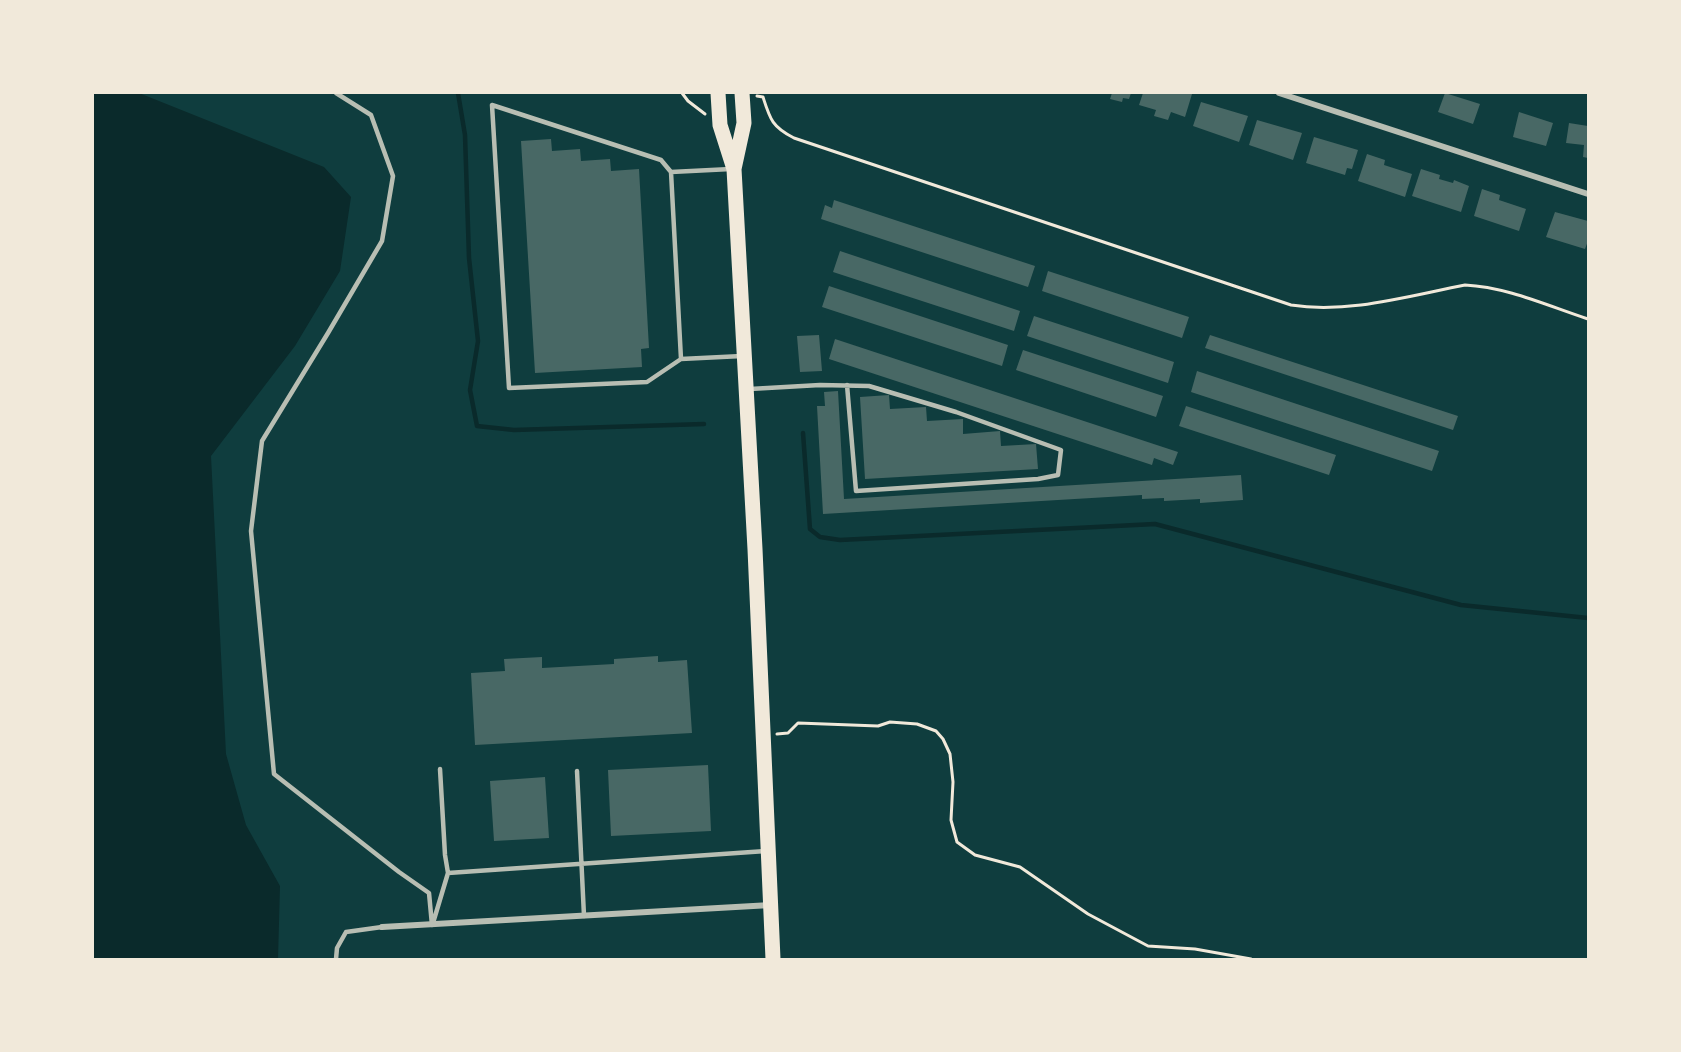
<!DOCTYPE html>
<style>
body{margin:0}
#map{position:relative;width:1681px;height:1052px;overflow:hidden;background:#0f3d3e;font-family:Ubuntu,sans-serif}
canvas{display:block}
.frame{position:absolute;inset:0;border:94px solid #f1e9da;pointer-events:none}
</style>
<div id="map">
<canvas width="1681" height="1052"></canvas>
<div class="frame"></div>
</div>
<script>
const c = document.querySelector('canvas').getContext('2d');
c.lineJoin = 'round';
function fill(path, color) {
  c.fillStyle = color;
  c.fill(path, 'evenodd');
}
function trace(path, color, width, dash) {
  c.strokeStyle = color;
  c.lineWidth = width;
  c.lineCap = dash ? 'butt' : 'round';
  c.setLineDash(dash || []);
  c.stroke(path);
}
fill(new Path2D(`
 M93,93h46l185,74 27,30 -11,74 -45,75 -84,110 15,298 20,71 34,61 -2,73h-185z`), '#0a2a2b');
trace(new Path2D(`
 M458,93l7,42 4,123 9,83 -8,49 7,36 37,4 190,-6
 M803,433l7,96 10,8 20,3 315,-16 306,81 127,13`), '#0a2a2b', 4.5);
fill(new Path2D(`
 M1112,93h19l-2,6 -6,-1 -1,4 -12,-3z
 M1143,93h45l4,1 -7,23 -14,-5 -3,8 -14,-4 2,-6 -17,-5z
 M1445,93l35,11 -7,20 -35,-12z
 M1201,102l47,14 -9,26 -46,-16z
 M1519,112l34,11 -7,23 -33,-9z
 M1257,120l45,13 -9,27 -44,-15z
 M1569,123l19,3v32l-5,-1 1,-12 -18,-2z
 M1314,137l44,13 -6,19 -5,-1 -2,7 -39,-12z
 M551,139l1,12 28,-2 1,12 29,-2 1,12 28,-2 10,179 -8,1 1,18 -107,6 -14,-232z
 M1367,154l18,6 -1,5 28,9 -7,23 -47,-16z
 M1421,169l19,6 -1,4 14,4 1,-3 15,6 -8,26 -49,-16z
 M1482,189l18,6 -1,5 27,9 -7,22 -45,-15z
 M834,200l201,66 -7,21 -207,-68 4,-14 7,3z
 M1555,212l33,9v20l-3,8 -39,-12z
 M840,251l180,60 -6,20 -181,-59z
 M1048,271l141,46 -7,21 -140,-47z
 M829,286l179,59 -6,21 -180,-59z
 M1034,316l140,46 -6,21 -141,-47z
 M819,335l3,36 -22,1 -3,-36z
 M1210,335l248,81 -5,14 -248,-82z
 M835,339l343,113 -5,13 -19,-7 -2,7 -323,-106z
 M1023,350l140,46 -7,21 -140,-47z
 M1197,371l242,80 -7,20 -241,-79z
 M838,391l6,108 397,-24 2,25 -43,3v-4l-36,2v-3l-22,1v-4l-319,19 -6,-108h8l-1,-14z
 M889,395l1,14 36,-2 1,14 36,-2v15l37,-3 1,15 35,-2 2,25 -173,10 -5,-82z
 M1186,406l150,49 -7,20 -150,-49z
 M658,656v6l29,-2 5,73 -217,12 -4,-72 34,-2 -1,-12 38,-2v11l72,-4v-5z
 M708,765l3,66 -100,5 -3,-66z
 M545,777l4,61 -55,3 -4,-60z`), '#486865');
trace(new Path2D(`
 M682,93l6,8 17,13
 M757,96l6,1c7,22 9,30 31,41l497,167c57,9 117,-9 174,-20 42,2 83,21 123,34
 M777,734l11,-1 10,-10 80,3 12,-4 27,2 19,7 7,8 7,15 3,28 -2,38 6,22 18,13 45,12 68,47 60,32 47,3 56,10`), '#f1e9da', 3);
trace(new Path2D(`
 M336,93l35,22 22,61 -11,65 -54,92 -66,108 -11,90 23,243 125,98 30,21 3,32
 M731,169l-60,3 -10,-12 -169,-55 17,283 138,-6 34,-23 61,-3
 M671,172l10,187
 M750,389l70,-4 49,1 87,26 105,38 -3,25 -20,4 -182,12 -9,-106
 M440,769l5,86 3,18
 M577,771l7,145
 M433,923l15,-50 318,-22
 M336,959l1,-11 9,-16 36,-5`), '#b8beb3', 4.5);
trace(new Path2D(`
 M1279,93l309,101
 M382,927l389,-22`), '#b8beb3', 6);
trace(new Path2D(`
 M718,93l2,32 14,44 21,380 18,410
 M734,169l10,-46 -2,-30`), '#f1e9da', 15);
</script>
